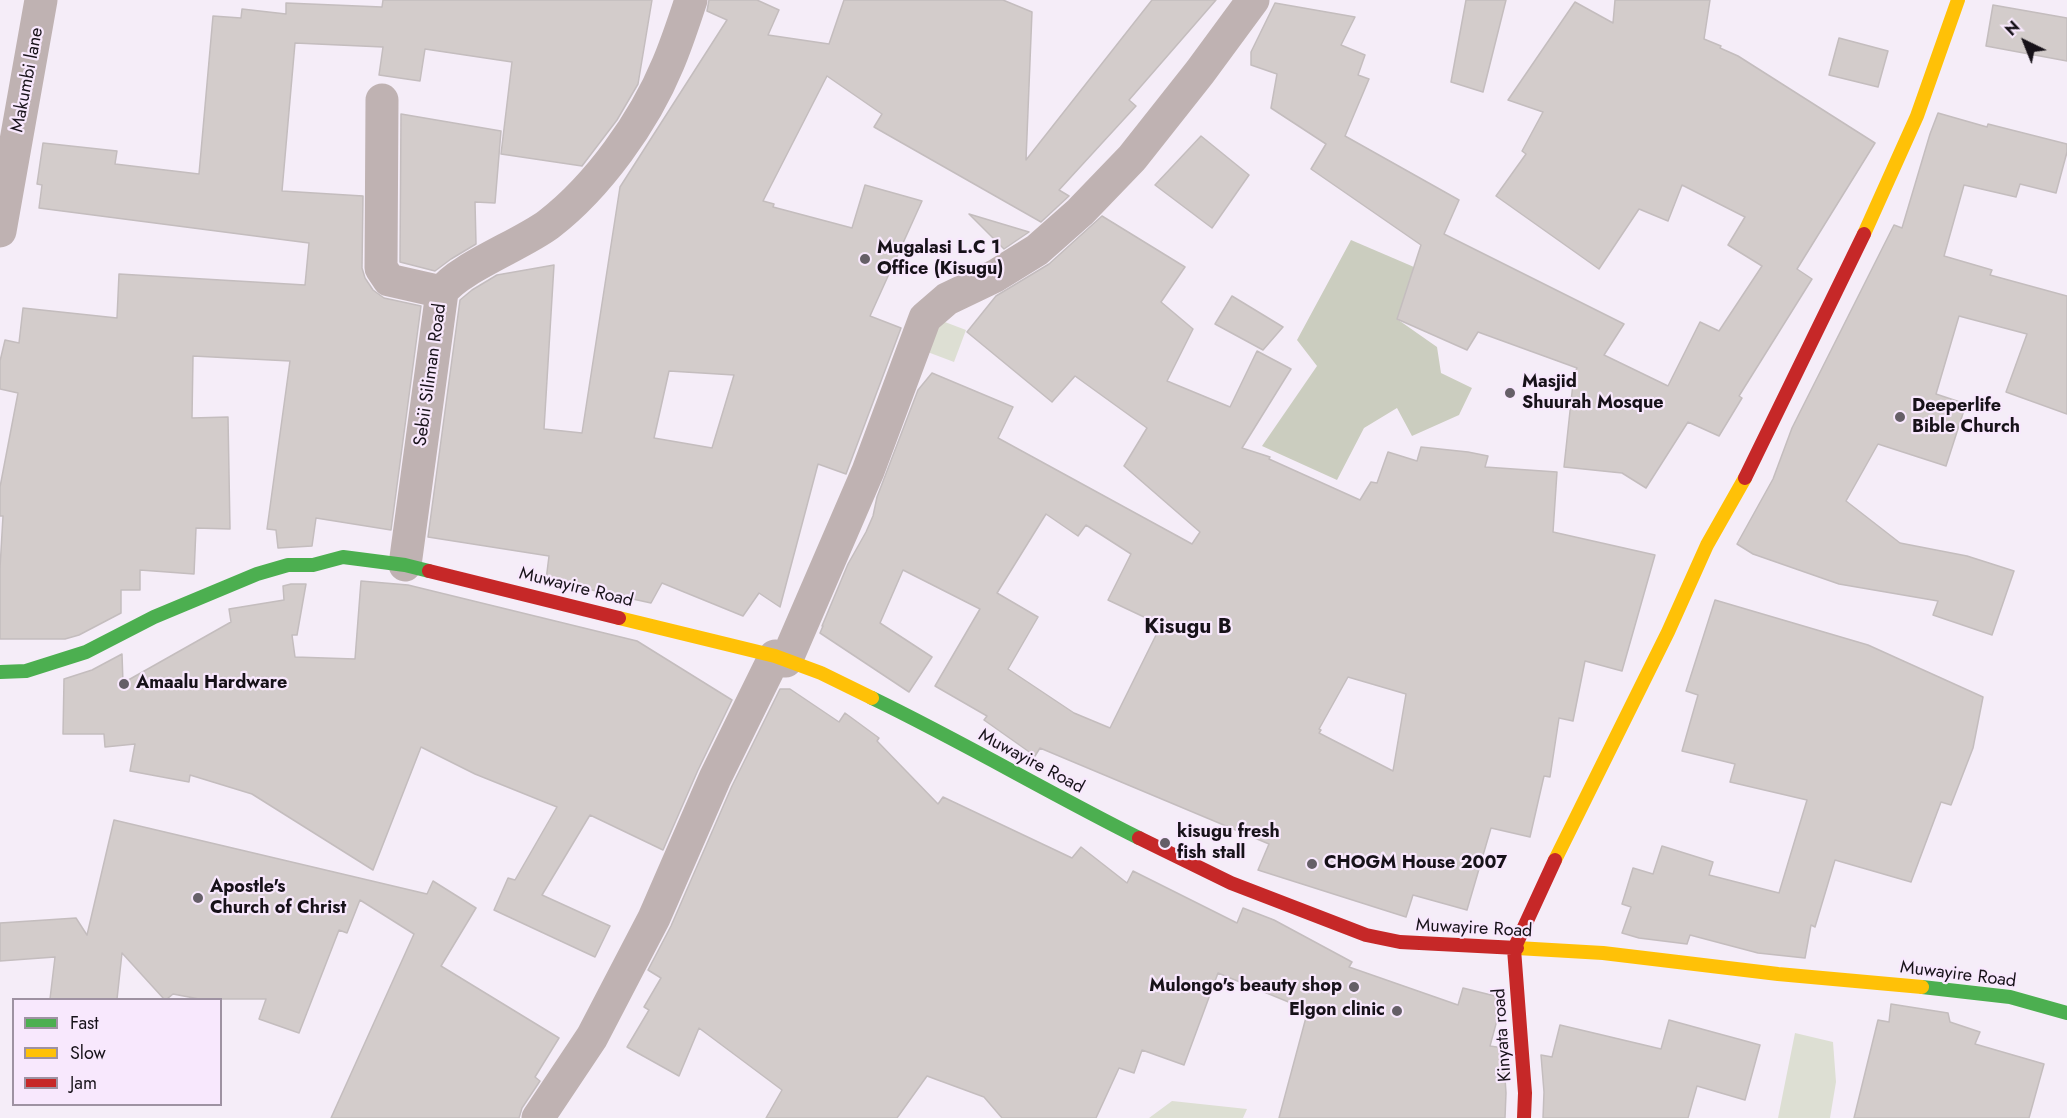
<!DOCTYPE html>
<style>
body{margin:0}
#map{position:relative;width:2067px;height:1118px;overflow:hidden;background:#f5edf8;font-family:Jost,sans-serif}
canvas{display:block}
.legend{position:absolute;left:12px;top:998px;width:210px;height:108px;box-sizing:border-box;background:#f8e8fd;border:2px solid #9e92a2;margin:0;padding:8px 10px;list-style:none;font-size:18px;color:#171219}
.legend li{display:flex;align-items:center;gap:12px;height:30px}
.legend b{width:30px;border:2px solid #9e92a2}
.north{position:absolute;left:1995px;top:12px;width:60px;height:60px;-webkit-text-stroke:4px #f8e8fd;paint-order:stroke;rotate:317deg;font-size:16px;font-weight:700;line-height:24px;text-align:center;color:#171219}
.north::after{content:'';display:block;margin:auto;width:21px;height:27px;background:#171219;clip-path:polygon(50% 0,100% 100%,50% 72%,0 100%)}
</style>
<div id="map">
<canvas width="2067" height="1118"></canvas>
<ul class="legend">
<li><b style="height:8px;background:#4caf50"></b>Fast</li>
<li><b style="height:8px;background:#ffc107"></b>Slow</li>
<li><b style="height:8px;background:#c62828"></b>Jam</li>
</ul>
<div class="north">N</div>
</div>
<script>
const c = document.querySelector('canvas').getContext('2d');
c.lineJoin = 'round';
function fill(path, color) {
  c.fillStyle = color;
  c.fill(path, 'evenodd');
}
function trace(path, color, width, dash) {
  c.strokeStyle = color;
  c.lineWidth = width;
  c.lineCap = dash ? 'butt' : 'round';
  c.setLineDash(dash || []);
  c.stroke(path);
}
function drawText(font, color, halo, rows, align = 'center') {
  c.font = font + ' Jost,sans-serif';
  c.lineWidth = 4.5;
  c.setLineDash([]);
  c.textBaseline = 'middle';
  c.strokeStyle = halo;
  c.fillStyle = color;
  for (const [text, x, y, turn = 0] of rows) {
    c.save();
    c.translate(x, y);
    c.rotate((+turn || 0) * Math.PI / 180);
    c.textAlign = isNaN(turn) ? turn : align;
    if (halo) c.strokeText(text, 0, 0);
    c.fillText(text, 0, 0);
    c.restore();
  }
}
fill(new Path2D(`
 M929,316l37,14 -12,32 -37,-14z
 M1795,1033l38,9 3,40 -6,36h-52z
 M1172,1101l75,8 -4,9h-94z`), '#dddfd3');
fill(new Path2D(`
 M1351,240l63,27 -17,52 40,28 4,26 31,15 -13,27 -47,21 -15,-28 -33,20 -27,52 -75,-34 55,-80 -20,-26z`), '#cbcdbf');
const building = new Path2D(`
 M383,0h269l-14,84 -21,36 -35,46 -81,-12 11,-92 -87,-13 -5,32 -41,-6 4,-28 -88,-4 -13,148 81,5 -1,72 3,10 8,12 11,8 37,8 -30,224 -75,-12 -4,28 -34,2 -2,-18 -9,-1 23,-168 -97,-5 -1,62 36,-1 2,112 -34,-1 -2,46 -54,-4v20h-19v23l-42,22 -14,4h-65v-71l3,-52h-3v-29l18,-94 -18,-4v-28l5,-21 14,3 4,-35 94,10 2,-44 186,11 4,-42 -270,-35 3,-23 -5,-1 6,-41 74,8 -2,13 84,10 14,-158 28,2 1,-9 44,5v-11l96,4z
 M709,0h48l22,10 -11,25 61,9 15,-44h159l29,12 -6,148 126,-160h64l-87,100 7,6 -77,84 10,6 -28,26 -167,-95 8,-13 -55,-38 -64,125 11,3 -1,3 79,21 13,-43 57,16 -52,115 31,12 -55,146 -28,-10 -38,143 -21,-14 -16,23 -81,-33 -11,20 -105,-23 3,-24 -121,-19 32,-237 12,-10 25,-15 57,-10 -10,164 38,4 38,-246 107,-167 -20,-9zM669,371l65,4 -22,73 -58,-10z
 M1466,0h40l-23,92 -32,-10z
 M1615,0h95l-6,39 17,7 -1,2 18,8 137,87 -78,126 15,10 -73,117 3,2 -23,38 -31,-14 -42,66 -24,-15 -58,-6 10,-93 3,-6 -99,-36 -11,18 -70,-31 24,-74 -110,-76 15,-25 -55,-36 6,-34 -26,-9v-13l24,-49 80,14 -14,28 24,10 -7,20 11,4 -24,57 114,64 -15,34 180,90 -20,31 64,31 32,-64 19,9 43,-65 -34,-21 17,-28 -63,-32 -14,36 -29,-12 -40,60 -103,-73 30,-42 -4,-3 21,-39 -35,-12 67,-98 38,21z
 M1993,5l74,13v43l-81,-15z
 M1839,38l49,13 -10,36 -49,-12z
 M1938,113l49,14 1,-3 79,20v8l-11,41 -36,-9 -4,13 -52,-12 -20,71 48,14 -2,5 77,21v118l-61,-22 21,-58 -68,-18 -23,78 30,10 -20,62 -68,-22 -32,57 54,42 67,13 47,15 -22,64 -59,-20 5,-14 -99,-17 -86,-30 -16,-10 36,-65 19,-51 102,-203 8,3 28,-94z
 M401,114l100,17 -6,72 -20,-1 1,42 -25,15 -16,12 -35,-9z
 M1201,136l48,39 -37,53 -57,-43z
 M969,214l60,18 -25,17z
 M1102,216l83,51 -24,35 32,27 -26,52 63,26 27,-56 34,18 -49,79 28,9 -1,2 91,41 11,-18 6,1 11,-31 29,9 4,-14 47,5 20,4 -3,11 72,5 -4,60 102,23 -33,116 -37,-10 -12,60 -14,-3 -9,59 -6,-1 -14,61 -39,-9 -24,82 -54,-15 -7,22 -148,-47 11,-26 -229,-96 -5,8 -51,-36 3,-4 -52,-30 45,-77 -77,-39 -23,53 52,34 -23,35 -89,-59 3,-7h-1l26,-62 18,-32 7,-16 4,-19 41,-107 14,-17 81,34 -15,31 194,106 8,-12 -76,-66 23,-38 -72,-52 -23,26 -85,-70 29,-36 53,-32zM1046,514l32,22 8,-11 45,29 -23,46 53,25 -51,103 -36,-15 -66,-44 30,-52 -41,-24zM1348,677l58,17 -13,77 -74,-38 2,-3 -2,-1z
 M1232,296l51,31 -20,23 -48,-26z
 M361,581l47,4 229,56 95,59 -34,70 -35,80 -73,-35 -48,80 68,31 -15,31 -101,-47 14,-32 7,2 42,-73 -82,-33 -54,-27 -48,123 -121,-76 -62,-19 -1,7 -59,-11 5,-27 -30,3 -1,-13h-41l1,-55 28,-9 30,-16 1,29 108,-61 -2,-13 55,-9 -1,-14 8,-2h15l-9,51h-5l3,22 60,2z
 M1715,600l153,45 115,52 -10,51 -22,57 -10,-3 -30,80 -76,-22 -20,67 -4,-2 -6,33 -47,-5 -68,-18 -3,9 -48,-6 -17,-5 9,-26 -9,-3 11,-36 20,6 9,-28 51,16 -4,13 70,18 28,-93 -77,-18 5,-18 -53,-13 16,-56 -12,-4z
 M780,689h10l49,33 6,-9 34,25 -2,3 61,63 5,-7 129,61 9,-11 46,36 6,-12 104,52 6,-15 31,12 78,42 -3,5 109,38 5,-17 36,9 1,12 -10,37 13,2 3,45 -1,25h-226l29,-108 -90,-37 -34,92 -42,-15 -8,23 -15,-5 -23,50h-94l-18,-21 -57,-21 -30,42h-131l16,-28 -83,-62 -20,48 -52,-29 22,-37 -5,-3 17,-29 -13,-8 23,-44 61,-140z
 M114,820l313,74 6,-13 43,27 -35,58 118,72 -24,39 5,4 -18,27 -3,10h-188l83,-184 -54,-34 -13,33 -8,-3 -40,103 -40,-14 7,-20h-67l-26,-5 -6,5h-3l-42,-46 -5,46h-67l5,-42 -55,4v-38l76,-5 11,17z
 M1891,1004l57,9 2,9 30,10 -5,12 69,20 -15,54h-175l24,-98 11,2z
 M1669,1020l91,25 -15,55 -48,-14 -9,32h-145l1,-26 -3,-37 11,2 8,-32 101,24z`);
fill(building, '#d3cccb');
trace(building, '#c4bdbe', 1.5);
trace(new Path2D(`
 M382,100l-1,168 8,12 53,12
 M0,231l41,-231
 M405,565l37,-273c15,-23 81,-48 107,-68 49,-38 95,-102 119,-160 9,-21 16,-43 23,-64
 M786,661l82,-190 57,-153 22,-19 48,-23 42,-26 43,-38 52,-54 68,-86 53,-72
 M538,1118l54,-81 62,-119 61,-140 60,-122`), '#bfb2b2', 33);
trace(new Path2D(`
 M0,672l26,-1 60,-19 68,-35 103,-43 31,-9h25l30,-8 62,8 24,6
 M872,698c91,44 177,95 267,140
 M1922,987l88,10 57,16`), '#4caf50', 14);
trace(new Path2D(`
 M1864,234l53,-118 41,-116
 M619,618l156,38 46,17 51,25
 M1555,860l113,-228 39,-87 38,-67
 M1517,948l86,5 175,21 144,13`), '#ffc107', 14);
trace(new Path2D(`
 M1745,478l119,-244
 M429,571l190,47
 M1139,838l92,45 135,52 34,7 117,6
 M1524,1118l1,-25 -11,-144 41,-89`), '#c62828', 14);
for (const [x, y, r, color] of [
 [865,259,6,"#655f67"],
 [1510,393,6,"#655f67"],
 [1900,417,6,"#655f67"],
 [124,684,6,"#655f67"],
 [1165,843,6,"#655f67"],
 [1312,864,6,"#655f67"],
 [198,898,6,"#655f67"],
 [1354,987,6,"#655f67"],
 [1397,1011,6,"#655f67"]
]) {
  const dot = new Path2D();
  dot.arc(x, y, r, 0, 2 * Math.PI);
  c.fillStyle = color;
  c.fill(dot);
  trace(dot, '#f8e8fd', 2);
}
drawText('18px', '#171219', '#f8e8fd', [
 ["Makumbi lane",28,80,-79],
 ["Sebii Siliman Road",431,375,-82],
 ["Muwayire Road",576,588,14],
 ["Muwayire Road",1031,762,28],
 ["Muwayire Road",1474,929,3],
 ["Muwayire Road",1958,975,7],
 ["Kinyata road",1503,1035,-94]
]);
drawText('bold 18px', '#171219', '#f8e8fd', [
 ["Mugalasi L.C 1",877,249],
 ["Office (Kisugu)",877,270],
 ["Masjid",1522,383],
 ["Shuurah Mosque",1522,404],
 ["Deeperlife",1912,407],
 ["Bible Church",1912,428],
 ["Amaalu Hardware",136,684],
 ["kisugu fresh",1177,833],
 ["fish stall",1177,854],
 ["CHOGM House 2007",1324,864],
 ["Apostle's",210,888],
 ["Church of Christ",210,909],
 ["Mulongo's beauty shop",1342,987,"right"],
 ["Elgon clinic",1385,1011,"right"]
], 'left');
drawText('bold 21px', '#171219', '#f8e8fd', [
 ["Kisugu B",1188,628]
]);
</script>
